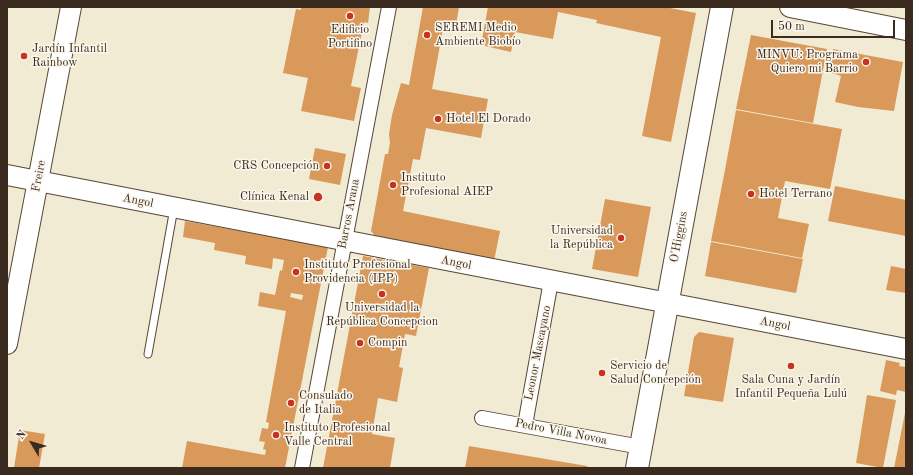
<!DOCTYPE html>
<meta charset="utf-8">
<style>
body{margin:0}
#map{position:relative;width:913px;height:475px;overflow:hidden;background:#f2ebd3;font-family:"Old Standard TT",serif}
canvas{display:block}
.frame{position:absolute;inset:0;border:8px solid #3b2a1e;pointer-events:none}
.north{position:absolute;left:12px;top:423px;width:40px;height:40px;-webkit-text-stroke:3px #fbf7ec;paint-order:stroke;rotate:308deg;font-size:11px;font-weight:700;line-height:16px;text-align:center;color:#3b2a1e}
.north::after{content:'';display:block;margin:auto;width:14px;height:18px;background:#3b2a1e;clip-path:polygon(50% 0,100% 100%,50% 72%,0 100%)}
.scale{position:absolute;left:771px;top:20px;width:124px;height:18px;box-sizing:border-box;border:2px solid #3b2a1e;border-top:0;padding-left:5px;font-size:12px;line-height:14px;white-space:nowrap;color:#3b2a1e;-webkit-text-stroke:3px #fbf7ec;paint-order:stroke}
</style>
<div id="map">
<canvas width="913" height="475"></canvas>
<div class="frame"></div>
<div class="north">N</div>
<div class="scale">50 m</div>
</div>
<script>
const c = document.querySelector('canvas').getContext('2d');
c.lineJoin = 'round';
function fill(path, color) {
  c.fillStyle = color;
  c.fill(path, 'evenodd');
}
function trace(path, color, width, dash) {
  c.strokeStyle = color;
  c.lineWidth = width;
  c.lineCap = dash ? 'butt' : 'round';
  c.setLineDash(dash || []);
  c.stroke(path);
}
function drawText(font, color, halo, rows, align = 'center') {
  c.font = font + ' "Old Standard TT",serif';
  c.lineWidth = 3;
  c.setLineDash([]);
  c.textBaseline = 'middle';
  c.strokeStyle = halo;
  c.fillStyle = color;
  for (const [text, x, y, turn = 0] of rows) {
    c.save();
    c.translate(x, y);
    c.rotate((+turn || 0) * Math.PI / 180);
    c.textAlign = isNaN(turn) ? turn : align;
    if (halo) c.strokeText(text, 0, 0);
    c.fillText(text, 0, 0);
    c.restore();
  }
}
fill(new Path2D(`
 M301,7h69l-2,16 -4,-1 -13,64 10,2 -7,33 -53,-10 7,-33 -25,-5 13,-64 5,1z
 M423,7h36l-4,24 -12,-2 -11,60 56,10 -7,39 -55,-10 -6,32 -7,-1 -10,52 97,20 -6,30 -118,-24 -5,-6 14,-77h3l2,-11 -1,-9 3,-19 9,-32 8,2z
 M488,7h177l31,6 -25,129 -29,-6 19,-99 -65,-14 1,-3 -39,-8 -5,27 -38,-7 -4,20 -30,-7z
 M751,35l76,14 -14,74 -77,-14z
 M833,49l70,13 -9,49 -36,-4 -23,-5 6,-26 -12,-4z
 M736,110l106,19 -12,60 -45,-8 -7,37 31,6 -7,34 -91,-17 14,-71 27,5 -27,-5z
 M315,148l31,6 -6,31 -31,-6z
 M835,186l71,14v36l-78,-15z
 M605,199l46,8 -13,70 -46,-8z
 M185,221l143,26 -43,221h-103l5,-27 78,14 1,-5 -3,-1 2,-7 -6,-1 3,-13 6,1 1,-6 -3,-1 20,-111 -28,-5 2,-14 15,3 5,-25 2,1 2,-11 -11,-2 -1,11 -27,-5 1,-8 -32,-6 1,-7 -32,-6zM291,293l12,2 -1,5 -12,-3z
 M711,242l92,17 -7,34 -91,-17z
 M363,256l66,12 -13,68 -11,-2 -6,33 4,1 -6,34 -19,-4 -6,36 23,4 -5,30h-67z
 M891,266l15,3v24l-20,-3z
 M699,332l35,6 -11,64 -39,-6 10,-59z
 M886,360l14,3 -1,3 7,1v25l-9,-2 -1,5 -16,-4z
 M867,395l29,5 -13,68 -27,-5z
 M905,413l1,55h-12z
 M20,430l25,4 -6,34h-25z
 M469,446l118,20 2,2h-124z`), '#d8995b');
const lane = new Path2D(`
 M148,354l26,-146`);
const street = new Path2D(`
 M482,418l159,29
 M525,425l26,-144
 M302,468l87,-461`);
const secondary = new Path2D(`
 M790,7l116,23
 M7,175l899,174
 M7,344l64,-337`);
const primary = new Path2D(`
 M637,468l85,-461`);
trace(lane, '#564739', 9);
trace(street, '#564739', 16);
trace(secondary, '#564739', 22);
trace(primary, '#564739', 24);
trace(lane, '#fff', 7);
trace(street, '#fff', 14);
trace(secondary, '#fff', 20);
trace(primary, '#fff', 22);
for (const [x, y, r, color] of [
 [350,16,4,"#c8321e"],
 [427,35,4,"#c8321e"],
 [24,56,4,"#c8321e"],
 [866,62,4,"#c8321e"],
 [438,119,4,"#c8321e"],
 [327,166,4,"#c8321e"],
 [393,185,4,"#c8321e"],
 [751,194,4,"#c8321e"],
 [318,197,5,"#c8321e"],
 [621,238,4,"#c8321e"],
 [296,272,4,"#c8321e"],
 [382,294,4,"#c8321e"],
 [360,343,4,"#c8321e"],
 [791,366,4,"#c8321e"],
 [602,373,4,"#c8321e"],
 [291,403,4,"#c8321e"],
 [276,435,4,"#c8321e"]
]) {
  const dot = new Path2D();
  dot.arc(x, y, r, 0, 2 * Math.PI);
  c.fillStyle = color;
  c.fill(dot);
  trace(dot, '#fbf7ec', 1.5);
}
drawText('12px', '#3b2a1e', '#fbf7ec', [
 ["SEREMI Medio",435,28],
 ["Ambiente Biobío",435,42],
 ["Edificio",350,30,"center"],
 ["Portifino",350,44,"center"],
 ["Jardín Infantil",32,49],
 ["Rainbow",32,63],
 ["MINVU: Programa",858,55,"right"],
 ["Quiero mi Barrio",858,69,"right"],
 ["Hotel El Dorado",446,119],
 ["CRS Concepción",319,166,"right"],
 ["Instituto",401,178],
 ["Profesional AIEP",401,192],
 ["Hotel Terrano",759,194],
 ["Clínica Kenal",309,197,"right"],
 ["Universidad",613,231,"right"],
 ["la República",613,245,"right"],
 ["Instituto Profesional",304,265],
 ["Providencia (IPP)",304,279],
 ["Universidad la",382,308,"center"],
 ["República Concepcion",382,322,"center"],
 ["Compin",368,343],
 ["Servicio de",610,366],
 ["Salud Concepción",610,380],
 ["Sala Cuna y Jardín",791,380,"center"],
 ["Infantil Pequeña Lulú",791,394,"center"],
 ["Consulado",299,396],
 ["de Italia",299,410],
 ["Instituto Profesional",284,428],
 ["Valle Central",284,442]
], 'left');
drawText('12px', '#3b2a1e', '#fbf7ec', [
 ["Freire",39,176,-79],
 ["Angol",138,201,11],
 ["Barros Arana",349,214,-79],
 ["O'Higgins",679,237,-79],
 ["Angol",456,263,11],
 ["Angol",775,324,11],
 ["Leonor Mascayano",538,353,-79],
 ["Pedro Villa Novoa",561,432,11]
]);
</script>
